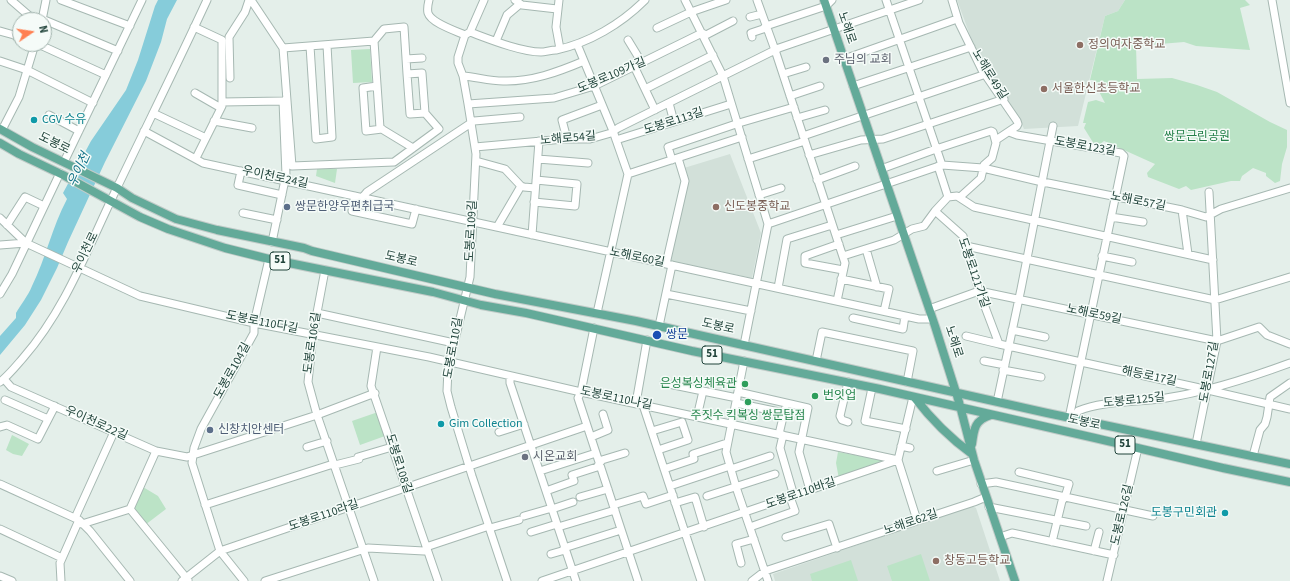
<!DOCTYPE html>
<meta charset="utf-8">
<style>
body{margin:0}
#map{position:relative;width:1290px;height:581px;overflow:hidden;background:#e4efea;font-family:"Source Sans 3",sans-serif}
canvas{display:block}
.north{position:absolute;left:12px;top:12px;width:40px;height:40px;box-sizing:border-box;background:#f5fbf8;border:1px solid #a0b2ac;border-radius:50%;rotate:77deg;font-size:11px;font-weight:700;line-height:16px;text-align:center;color:#21443b}
.north::after{content:'';display:block;margin:auto;width:14px;height:18px;background:#ff8052;clip-path:polygon(50% 0,100% 100%,50% 72%,0 100%)}
</style>
<div id="map">
<canvas width="1290" height="581"></canvas>
<div class="north">N</div>
</div>
<script>
const c = document.querySelector('canvas').getContext('2d');
c.lineJoin = 'round';
function fill(path, color) {
  c.fillStyle = color;
  c.fill(path, 'evenodd');
}
function trace(path, color, width, dash) {
  c.strokeStyle = color;
  c.lineWidth = width;
  c.lineCap = dash ? 'butt' : 'round';
  c.setLineDash(dash || []);
  c.stroke(path);
}
function drawText(font, color, halo, rows, align = 'center') {
  c.font = font + ' "Source Sans 3","Noto Sans KR",sans-serif';
  c.lineWidth = 3;
  c.setLineDash([]);
  c.textBaseline = 'middle';
  c.strokeStyle = halo;
  c.fillStyle = color;
  for (const [text, x, y, turn = 0] of rows) {
    c.save();
    c.translate(x, y);
    c.rotate((+turn || 0) * Math.PI / 180);
    c.textAlign = isNaN(turn) ? turn : align;
    if (halo) c.strokeText(text, 0, 0);
    c.fillText(text, 0, 0);
    c.restore();
  }
}
fill(new Path2D(`
 M957,0h168l-7,11 -13,5 -27,110 -54,3 -4,-9 -14,-22 -25,-33z
 M730,154l31,79 -9,45 -82,-17 14,-93z
 M972,506l4,2 24,73h-225l-2,-7z`), '#d2e0d9');
fill(new Path2D(`
 M1125,0h120l5,5 -10,3 10,42 -54,-4 -12,-4 -48,4 1,33 35,-1 25,7 20,7 53,30 17,8v17l-5,17 -2,17 -5,2 -9,-7v-3l-13,-5 -11,8 -2,5h-9l-40,9 -5,-4 -7,3 -31,-12 -1,-4 8,-9 -51,-23 -5,4 -5,-1 -10,-16 2,-5h-3l5,-21 8,-2 9,3 -12,-23h-3l15,-64 13,-5z
 M370,49l2,33 -19,1 -2,-33z
 M317,169h20l-2,14 -19,-7z
 M378,412l7,24 -25,9 -8,-24z
 M12,435l17,9 -7,12 -9,-2 -7,-4z
 M838,452l50,9 -49,18 -3,-16z
 M143,487l15,9 8,13 -21,16 -12,-16z
 M921,554l9,27h-38l-5,-15z
 M851,560l7,21h-46l-2,-7z`), '#bbe3c6');
fill(new Path2D(`
 M158,0h19l-10,19 -6,23 -15,39 -41,81 -37,80 -11,26 -16,32 -16,25 -25,30v-19l16,-18v-5c5,-9 12,-17 16,-27 14,-28 20,-59 35,-87l-4,-6 28,-52 35,-51 12,-30 17,-54z`), '#86ccda');
const minor = new Path2D(`
 M11,0l23,20
 M61,0l69,26
 M251,0l32,48 91,-7 10,-12 20,-2 3,47 15,-1 3,40 14,16 -45,33 -102,4 -9,-118
 M429,0c-1,4 -2,9 -1,13 3,10 28,18 37,22
 M515,0l7,5 35,4
 M559,0l-3,27 4,22
 M685,0l38,76 45,148 -24,121
 M757,0l18,50 70,213 -8,38
 M886,0l56,165
 M952,0l7,23 23,47 35,51 1,3 -1,2 -21,14
 M1272,0l18,103
 M750,17l12,-3
 M42,19l76,32
 M42,20l4,-20
 M194,27l28,13v66l-26,52
 M657,28l34,-16 35,-12
 M0,31l14,4 6,4
 M470,32l14,-32
 M465,35l-7,22v6l5,13 5,28 8,50 -6,123 -22,92 -1,22 4,16 21,69 35,105
 M465,35l5,-3c19,7 51,20 71,20 4,0 10,-2 15,-2 33,-7 65,-26 89,-50
 M752,37l-1,-4 12,-4 3,-3 60,-20 6,-6
 M628,40l14,23
 M374,41l6,87 33,20
 M496,41l11,-26 13,-11
 M38,44l68,31
 M577,44l36,87 15,43 -31,139
 M310,46l6,93 16,-2 -5,-92
 M406,59l16,-1
 M844,59l113,-40
 M0,61l27,9 66,33
 M634,66l21,44
 M407,74l3,40 15,-1
 M783,74l23,-7
 M463,76c13,1 27,5 40,5 28,1 55,-9 81,-20
 M230,78l-1,-41 16,-25 4,-12
 M377,86l-14,2 3,43 16,-2
 M853,86l118,-39
 M645,89l68,-34
 M195,93l26,15
 M790,96l30,-10
 M222,102l61,-1 3,74 -14,67
 M669,103l5,19
 M468,104l86,-6 40,-12 108,-53 4,2 27,-14
 M153,113l53,25
 M49,115l30,16
 M797,118l28,-8
 M214,121l38,7
 M2,130l17,-33 16,-53
 M144,131l59,32 716,156h13
 M1009,132l8,3 104,18 3,3 -55,262
 M803,136l183,-62
 M567,139l-5,-19 40,-15
 M616,140l115,-36
 M475,147l89,-8h26l21,-6 7,-5 161,-80 140,-48
 M809,155l52,-15 22,-1 121,-40
 M538,159l50,4
 M748,159l57,-18
 M672,160l-4,-13 71,-24 55,-16
 M476,161l29,8 16,17 3,1 11,1
 M64,162l78,-162
 M938,166l10,31
 M881,169l55,-20 55,-18 2,1 3,11 -4,15 -8,7 -3,13 -21,19
 M241,171l-3,14 44,10
 M628,174l114,-37
 M817,180l38,-14
 M759,195l22,-7
 M355,196l-3,15 60,13 4,-15
 M948,197l9,-1 17,11 239,53
 M362,198l5,-6 104,-69 3,-2 46,-4
 M534,202l41,4 2,-22 -41,-4
 M1182,210l6,44
 M935,211l28,25 16,55 20,53 196,43 95,22
 M243,213l34,7
 M1111,217l32,5
 M0,218l26,25 114,53 114,27 175,34 152,35 317,68
 M768,224l174,-59 41,3 55,13 144,29 24,7 15,-8 69,-21
 M7,225l18,-28 19,9
 M497,227l24,-41
 M532,235l7,-94
 M836,235l61,-19
 M839,244l-34,12v7l38,7
 M0,245l26,-2
 M966,246l249,54 75,-23
 M866,249l11,38
 M843,256l51,-16 18,-11 12,-3 11,-15 13,-14
 M1102,256l30,6
 M666,264l19,-83 -7,-23
 M325,270l-12,64 -5,48 9,33 57,166
 M841,279l48,10 -5,22
 M778,288l9,-49 45,-14
 M0,294l12,-20 48,-101
 M666,294l85,17
 M929,309l50,-18 238,50 42,-14 8,8 23,9
 M317,313l137,30
 M853,318l50,11 2,-13
 M659,326l13,-61
 M594,328l-13,64 -3,6 60,183
 M1012,330l33,7
 M966,336l33,8
 M377,347l-6,39 67,195
 M744,361l-18,91 10,35 32,94
 M816,361l6,-29 91,19 -6,31
 M984,361l21,4
 M1003,370l38,7
 M510,376v7l66,198
 M4,379l7,8 145,64 31,6 130,-42 58,-22
 M0,382c9,-7 16,-16 23,-24 42,-48 64,-108 91,-164 31,-65 63,-129 93,-194
 M664,383l73,15
 M872,388l-7,33 41,8
 M738,392l70,16 -9,44 11,38
 M913,397l-15,63 19,60
 M5,400l43,19
 M997,402l24,-113 32,-163
 M636,403l11,-63
 M736,403l48,10
 M643,405l58,176
 M697,417l6,-26
 M1073,419l5,-8c27,-11 59,-8 88,-13 40,-6 86,-21 124,-35
 M848,422l-6,-2 -2,-4 8,-34
 M0,427l7,-2 31,14 17,-33
 M652,431l30,-9 6,18 -30,10
 M499,432l25,-8
 M779,434l6,-25
 M783,435l-3,13 14,48
 M591,437l17,-7 -5,-16
 M1196,444l21,-103 -8,-149
 M901,446l9,2
 M307,447l20,-6
 M1253,456l7,-26 5,-6 2,-7 3,-20 20,-14
 M664,469l30,-10 -1,-5 34,-11
 M731,469l39,-13
 M540,471l56,-18
 M937,471l37,-11
 M1019,472l50,12 -4,13 -3,4 -10,41
 M0,484l79,36 11,11 40,50
 M981,484l15,-2 157,34
 M670,486l60,-20
 M546,491l28,-10 -2,-6 25,-8 5,-7 23,-7
 M707,496l68,-22
 M580,497l28,-8
 M675,503l20,-6 9,30
 M205,505l125,-40h5l24,-6 -1,-2 34,-10
 M613,505l30,-9 3,8 27,-9
 M989,507l97,19
 M130,509l58,71
 M130,509l26,-58
 M552,509l21,-7
 M524,516l28,-8
 M75,518l39,-86
 M82,524l48,-15
 M558,527l57,-17
 M750,527l45,-16 -5,-14
 M490,528l29,-8
 M0,529l62,29
 M531,532l26,-8
 M786,537l43,-13 8,24
 M1000,537l12,-4 102,22
 M564,548l57,-18
 M1094,551l5,-19
 M551,554l14,-4
 M741,563l-5,-19 18,-5
 M0,576l12,5
 M61,581l-1,-18 19,-43
 M182,581l38,-30 367,-125
 M244,581l-24,-30 -28,-88 2,-15 7,-19 53,-96v-10l15,-64
 M265,581l103,-33 56,3 5,-5 60,-20
 M542,581l356,-121
 M752,581l13,-10 209,-69 12,-5
 M1107,581l31,-133`);
const major = new Path2D(`
 M824,0l111,326 24,76 15,58 41,121
 M0,129l32,18 85,41 15,10 44,21 41,11 87,18 8,3 183,43 141,27 411,92 243,51
 M0,143l19,11 44,21 77,42 28,12 57,19 44,11 164,33 48,13 45,8 166,38 188,38 215,49 128,30 67,14
 M915,398c16,21 35,40 57,56
 M972,444c2,-16 3,-24 19,-29`);
trace(minor, '#a6b8b2', 9);
trace(major, '#c1cbc8', 10);
trace(minor, '#fff', 7);
trace(major, '#63aa99', 8);
for (const [x, y, r, color] of [
 [1080,45,4,"#8d6e63"],
 [826,60,4,"#6b7280"],
 [1044,89,4,"#8d6e63"],
 [34,120,4,"#0f9aa8"],
 [287,207,4,"#5c6f8a"],
 [716,207,4,"#8d6e63"],
 [657,335,5,"#1a4fb4"],
 [745,384,4,"#2e9e5b"],
 [815,396,4,"#2e9e5b"],
 [748,402,4,"#2e9e5b"],
 [441,424,4,"#0f9aa8"],
 [210,430,4,"#5c6f8a"],
 [525,457,4,"#6b7280"],
 [1225,513,4,"#0f9aa8"],
 [936,561,4,"#8d6e63"]
]) {
  const dot = new Path2D();
  dot.arc(x, y, r, 0, 2 * Math.PI);
  c.fillStyle = color;
  c.fill(dot);
  trace(dot, '#f5fbf8', 1.5);
}
for (const [x, y, w] of [
 [280,261,20],
 [712,355,20],
 [1125,445,20]
]) {
  const box = new Path2D();
  box.roundRect(x - w / 2, y - 9, w, 18, 3);
  c.fillStyle = '#f5fbf8';
  c.fill(box);
  trace(box, '#21443b', 1);
}
drawText('bold 11px', '#21443b', null, [
 ["51",280,261],
 ["51",712,355],
 ["51",1125,445]
]);
drawText('12px', '#21443b', '#f5fbf8', [
 ["노해로",846,28,71],
 ["노해로49길",989,75,58],
 ["도봉로109가길",612,76,-23],
 ["도봉로113길",674,122,-18],
 ["노해로54길",568,139,-5],
 ["도봉로",54,144,26],
 ["도봉로123길",1085,147,10],
 ["우이천로24길",275,178,12],
 ["노해로57길",1138,202,11],
 ["도봉로109길",472,231,-87],
 ["우이천로",86,253,-64],
 ["노해로60길",637,258,12],
 ["도봉로",401,260,13],
 ["도봉로121가길",973,273,71],
 ["노해로59길",1094,315,12],
 ["도봉로110다길",262,323,11],
 ["도봉로",718,327,12],
 ["노해로",953,342,72],
 ["도봉로106길",313,343,-82],
 ["도봉로110길",454,348,-80],
 ["도봉로104길",233,371,-61],
 ["도봉로127길",1210,372,-80],
 ["해등로17길",1149,377,12],
 ["도봉로110나길",616,399,12],
 ["도봉로125길",1134,401,-6],
 ["도봉로",1084,423,12],
 ["우이천로22길",96,424,24],
 ["도봉로108길",398,464,72],
 ["도봉로110바길",801,494,-19],
 ["도봉로126길",1123,515,-77],
 ["도봉로110라길",324,516,-19],
 ["노해로62길",911,523,-19]
]);
drawText('12px', '#785e54', '#f5fbf8', [
 ["정의여자중학교",1088,45],
 ["서울한신초등학교",1052,89],
 ["신도봉중학교",724,207],
 ["창동고등학교",944,561]
], 'left');
drawText('12px', '#5b616d', '#f5fbf8', [
 ["주님의 교회",834,60],
 ["시온교회",533,457]
], 'left');
drawText('12px', '#0d838f', '#f5fbf8', [
 ["CGV 수유",42,120],
 ["Gim Collection",449,424],
 ["도봉구민회관",1217,513,"right"]
], 'left');
drawText('12px', '#25804a', '#f5fbf8', [
 ["쌍문근린공원",1197,137]
]);
drawText('12px', '#4e5e75', '#f5fbf8', [
 ["쌍문한양우편취급국",295,207],
 ["신창치안센터",218,430]
], 'left');
drawText('12px', '#164399', '#f5fbf8', [
 ["쌍문",666,335]
], 'left');
drawText('12px', '#27864d', '#f5fbf8', [
 ["은성복싱체육관",737,384],
 ["번잇업",823,396,"left"],
 ["주짓수 킥복싱 쌍문탑점",748,416,"center"]
], 'right');
drawText('italic 13px', '#127288', '#f5fbf8', [
 ["우이천",80,170,-65]
]);
</script>
